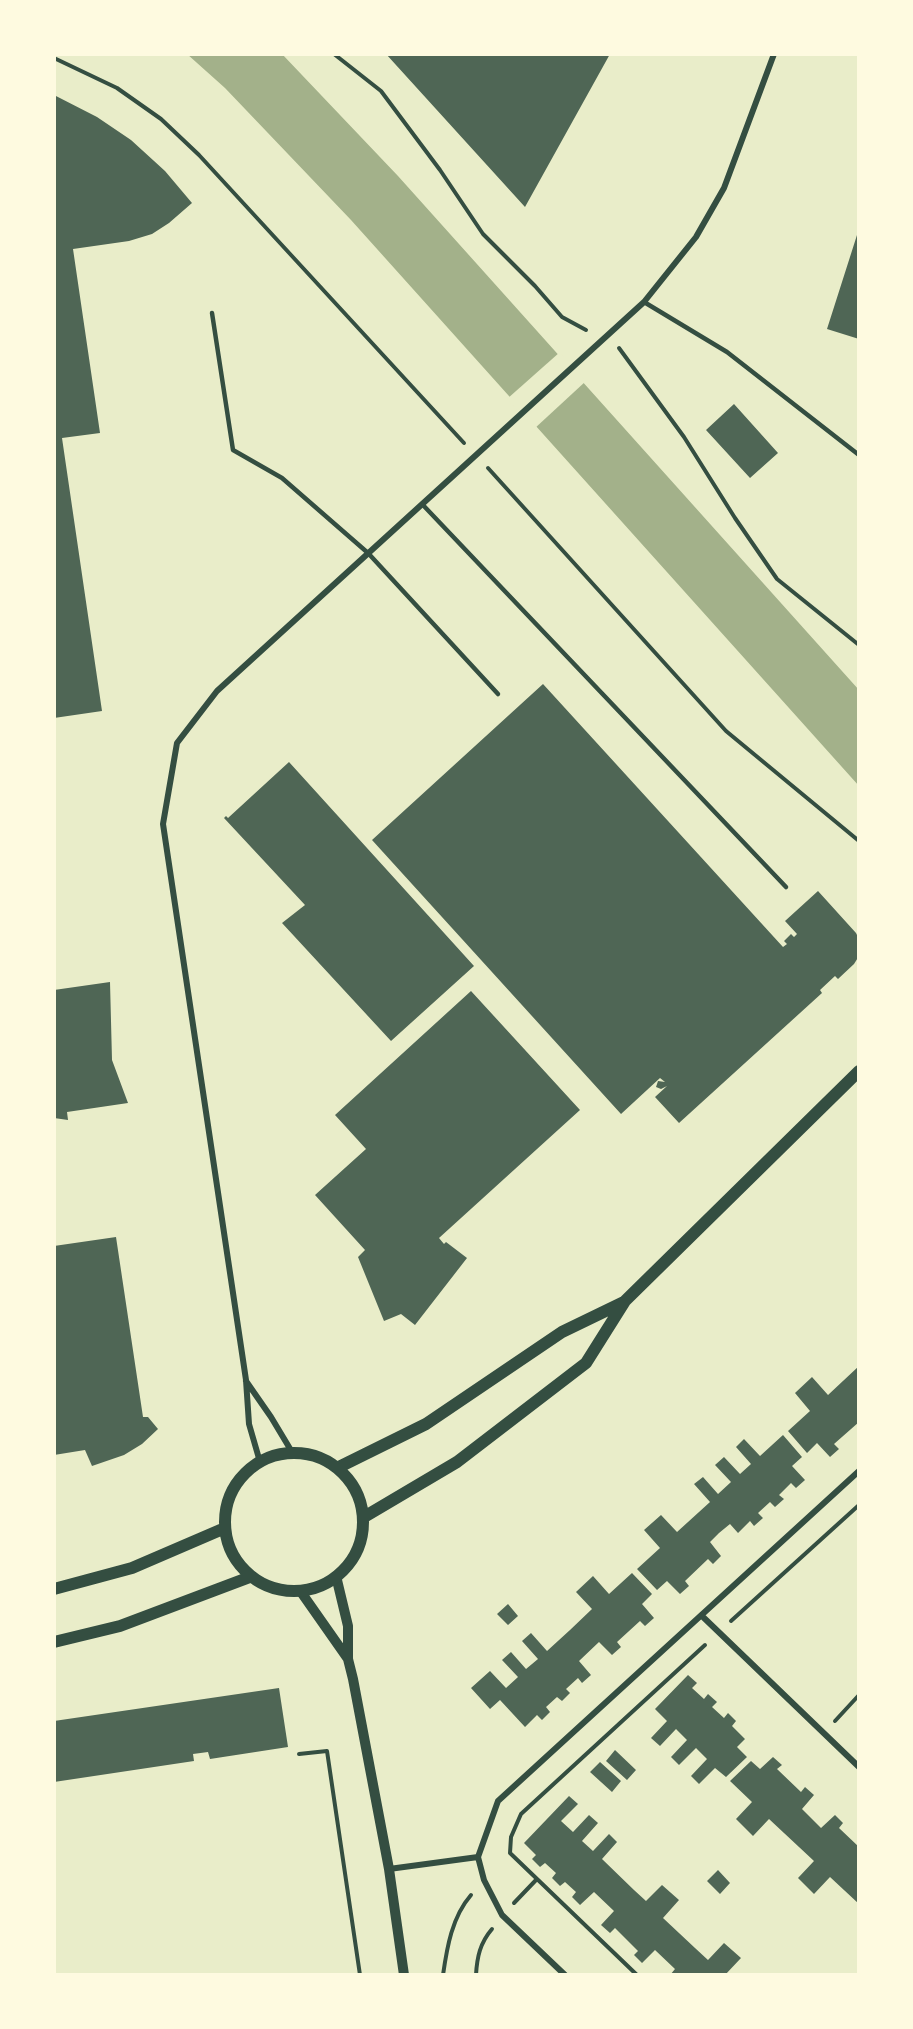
<!DOCTYPE html>
<style>
body{margin:0}
#map{position:relative;width:913px;height:2029px;overflow:hidden;background:#e9edc9;font-family:Poppins,sans-serif}
canvas{display:block}
.frame{position:absolute;inset:0;border:56px solid #fefae0;pointer-events:none}
</style>
<div id="map">
<canvas width="913" height="2029"></canvas>
<div class="frame"></div>
</div>
<script>
const c = document.querySelector('canvas').getContext('2d');
c.lineJoin = 'round';
function fill(path, color) {
  c.fillStyle = color;
  c.fill(path, 'evenodd');
}
function trace(path, color, width, dash) {
  c.strokeStyle = color;
  c.lineWidth = width;
  c.lineCap = dash ? 'butt' : 'round';
  c.setLineDash(dash || []);
  c.stroke(path);
}
fill(new Path2D(`
 M187,54h95l116,122 461,514v96l-508,-566 -126,-132z`), '#a3b18a');
fill(new Path2D(`
 M560,352l26,29 -52,48 -27,-30z`), '#e9edc9');
fill(new Path2D(`
 M386,54h224l-85,153z
 M54,95l43,22 34,23 34,31 27,32 -23,20 -17,11 -23,7 -56,8 27,184 -38,5 40,273 -48,7z
 M857,235l2,1v103l-32,-10z
 M734,404l44,49 -28,25 -44,-48z
 M543,684l240,263 4,-3 -3,-3 7,-7 3,3 3,-3 -12,-13 33,-30 38,42 3,6v17l-5,8 -16,15 -3,-3 -15,14 2,3 -143,130 -24,-26 12,-11 -6,3 -5,-2 2,-6 7,1 -5,-4 -39,36 -249,-274z
 M289,762l185,204 -83,75 -109,-118 23,-18 -81,-87 2,-2 2,2z
 M110,982l2,78 16,43 -61,9 1,8 -14,-2v-128z
 M471,991l109,119 -141,128 5,6 2,-2 21,16 -52,67 -14,-11 -17,7 -26,-64 7,-7 -50,-55 51,-46 -31,-34z
 M116,1237l27,180h5l10,12 -16,15 -18,11 -32,11 -7,-16 -31,5v-209z
 M859,1366v56l-25,22 5,5 -9,8 -13,-14 -10,10 -19,-22 22,-20 -15,-18 17,-16 16,18z
 M783,1435l19,22 -10,9 13,14 -9,8 -5,-5 -12,12 5,4 -9,8 -5,-5 -12,11 5,5 -9,8 -4,-5 -12,12 -8,-9 -11,9 -9,9 11,14 -8,8 -5,-5 -23,22 4,5 -9,8 -13,-13 -10,9 -20,-21 23,-21 -16,-18 17,-15 16,17 33,-30 -16,-18 9,-7 15,17 13,-12 -16,-17 9,-8 16,17 11,-10 -15,-17 8,-8 16,17z
 M632,1573l20,21 -10,10 12,14 -9,8 -5,-5 -23,21 4,5 -9,8 -13,-13 -20,19 12,14 -9,8 -4,-5 -12,11 4,4 -8,8 -5,-4 -11,10 4,5 -8,8 -5,-5 -12,12 -25,-27 -10,9 -19,-21 19,-17 16,17 12,-11 -16,-17 9,-8 15,17 12,-10 -16,-18 9,-8 16,18 23,-21 22,-21 -16,-17 17,-16 16,18z
 M508,1604l10,12 -10,9 -11,-11z
 M688,1675l9,8 -5,5 12,11 4,-5 9,8 -5,5 12,11 4,-5 8,8 -4,5 13,13 -8,8 10,10 -21,20 -11,-9 -16,16 -8,-8 16,-17 -11,-11 -17,17 -8,-8 16,-17 -11,-11 -16,17 -9,-8 16,-17 -12,-12z
 M279,1688l9,59 -78,12 -2,-7 -15,2 1,7 -140,21v-61z
 M615,1750l21,20 -9,10 -21,-19z
 M773,1757l9,8 -5,4 24,23 4,-5 9,8 -12,14 19,19 14,-13 8,8 -4,5 20,19v57l-29,-27 -16,17 -16,-16 16,-17 -45,-42 -16,17 -17,-17 16,-17 -22,-21 21,-20 9,8z
 M600,1762l21,19 -9,11 -22,-20z
 M569,1796l9,8 -17,17 12,11 16,-17 9,8 -16,18 11,10 16,-17 8,8 -15,17 32,31 12,11 16,-16 17,15 -16,18 32,30 13,12 16,-17 17,15 -16,17h-55l5,-6 -20,-19 -13,13 -8,-8 4,-4 -23,-23 -5,5 -9,-8 13,-14 -20,-19 -14,13 -8,-8 4,-5 -11,-10 -5,4 -8,-8 4,-5 -11,-10 -5,4 -8,-8 4,-4 -12,-12z
 M718,1870l12,13 -10,11 -13,-13z`), '#4f6655');
trace(new Path2D(`
 M334,54l47,37 59,79 43,64 52,52 27,31 24,13
 M54,58l63,30 44,31 38,36 265,288
 M619,348l65,89 51,81 42,61 82,66
 M488,468l238,263 133,110
 M731,1621l128,-116
 M835,1721l24,-26
 M299,1754l28,-3 33,224
 M514,1903l22,-23
 M443,1975c4,-28 9,-58 28,-80
 M476,1975c1,-18 4,-32 16,-46
 M637,1975l-127,-122 1,-16 10,-23 184,-169`), '#344e41', 4);
trace(new Path2D(`
 M644,302l83,50 132,103
 M212,313l21,137 49,28 86,75 130,141
 M422,504l364,383`), '#344e41', 4.5);
trace(new Path2D(`
 M246,1381l25,36 21,35
 M260,1462l-11,-38 -3,-44 -83,-556 14,-81 40,-52 427,-389 52,-65 28,-49 50,-134
 M702,1616l157,151
 M478,1857l20,-56 361,-330
 M389,1869l89,-12 6,23 18,35 63,60`), '#344e41', 6);
trace(new Path2D(`
 M336,1576l12,50v33l5,20 36,190 15,106
 M301,1592l47,67`), '#344e41', 10);
trace(new Path2D(`
 M225 1522a69 69 0 1 1 138 0a69 69 0 1 1-138 0Z
 M339,1467l87,-43 136,-92 62,-30
 M364,1517l93,-55 129,-99 39,-62 234,-230
 M54,1589l78,-21 93,-40
 M54,1642l66,-16 130,-49`), '#344e41', 12);
</script>
